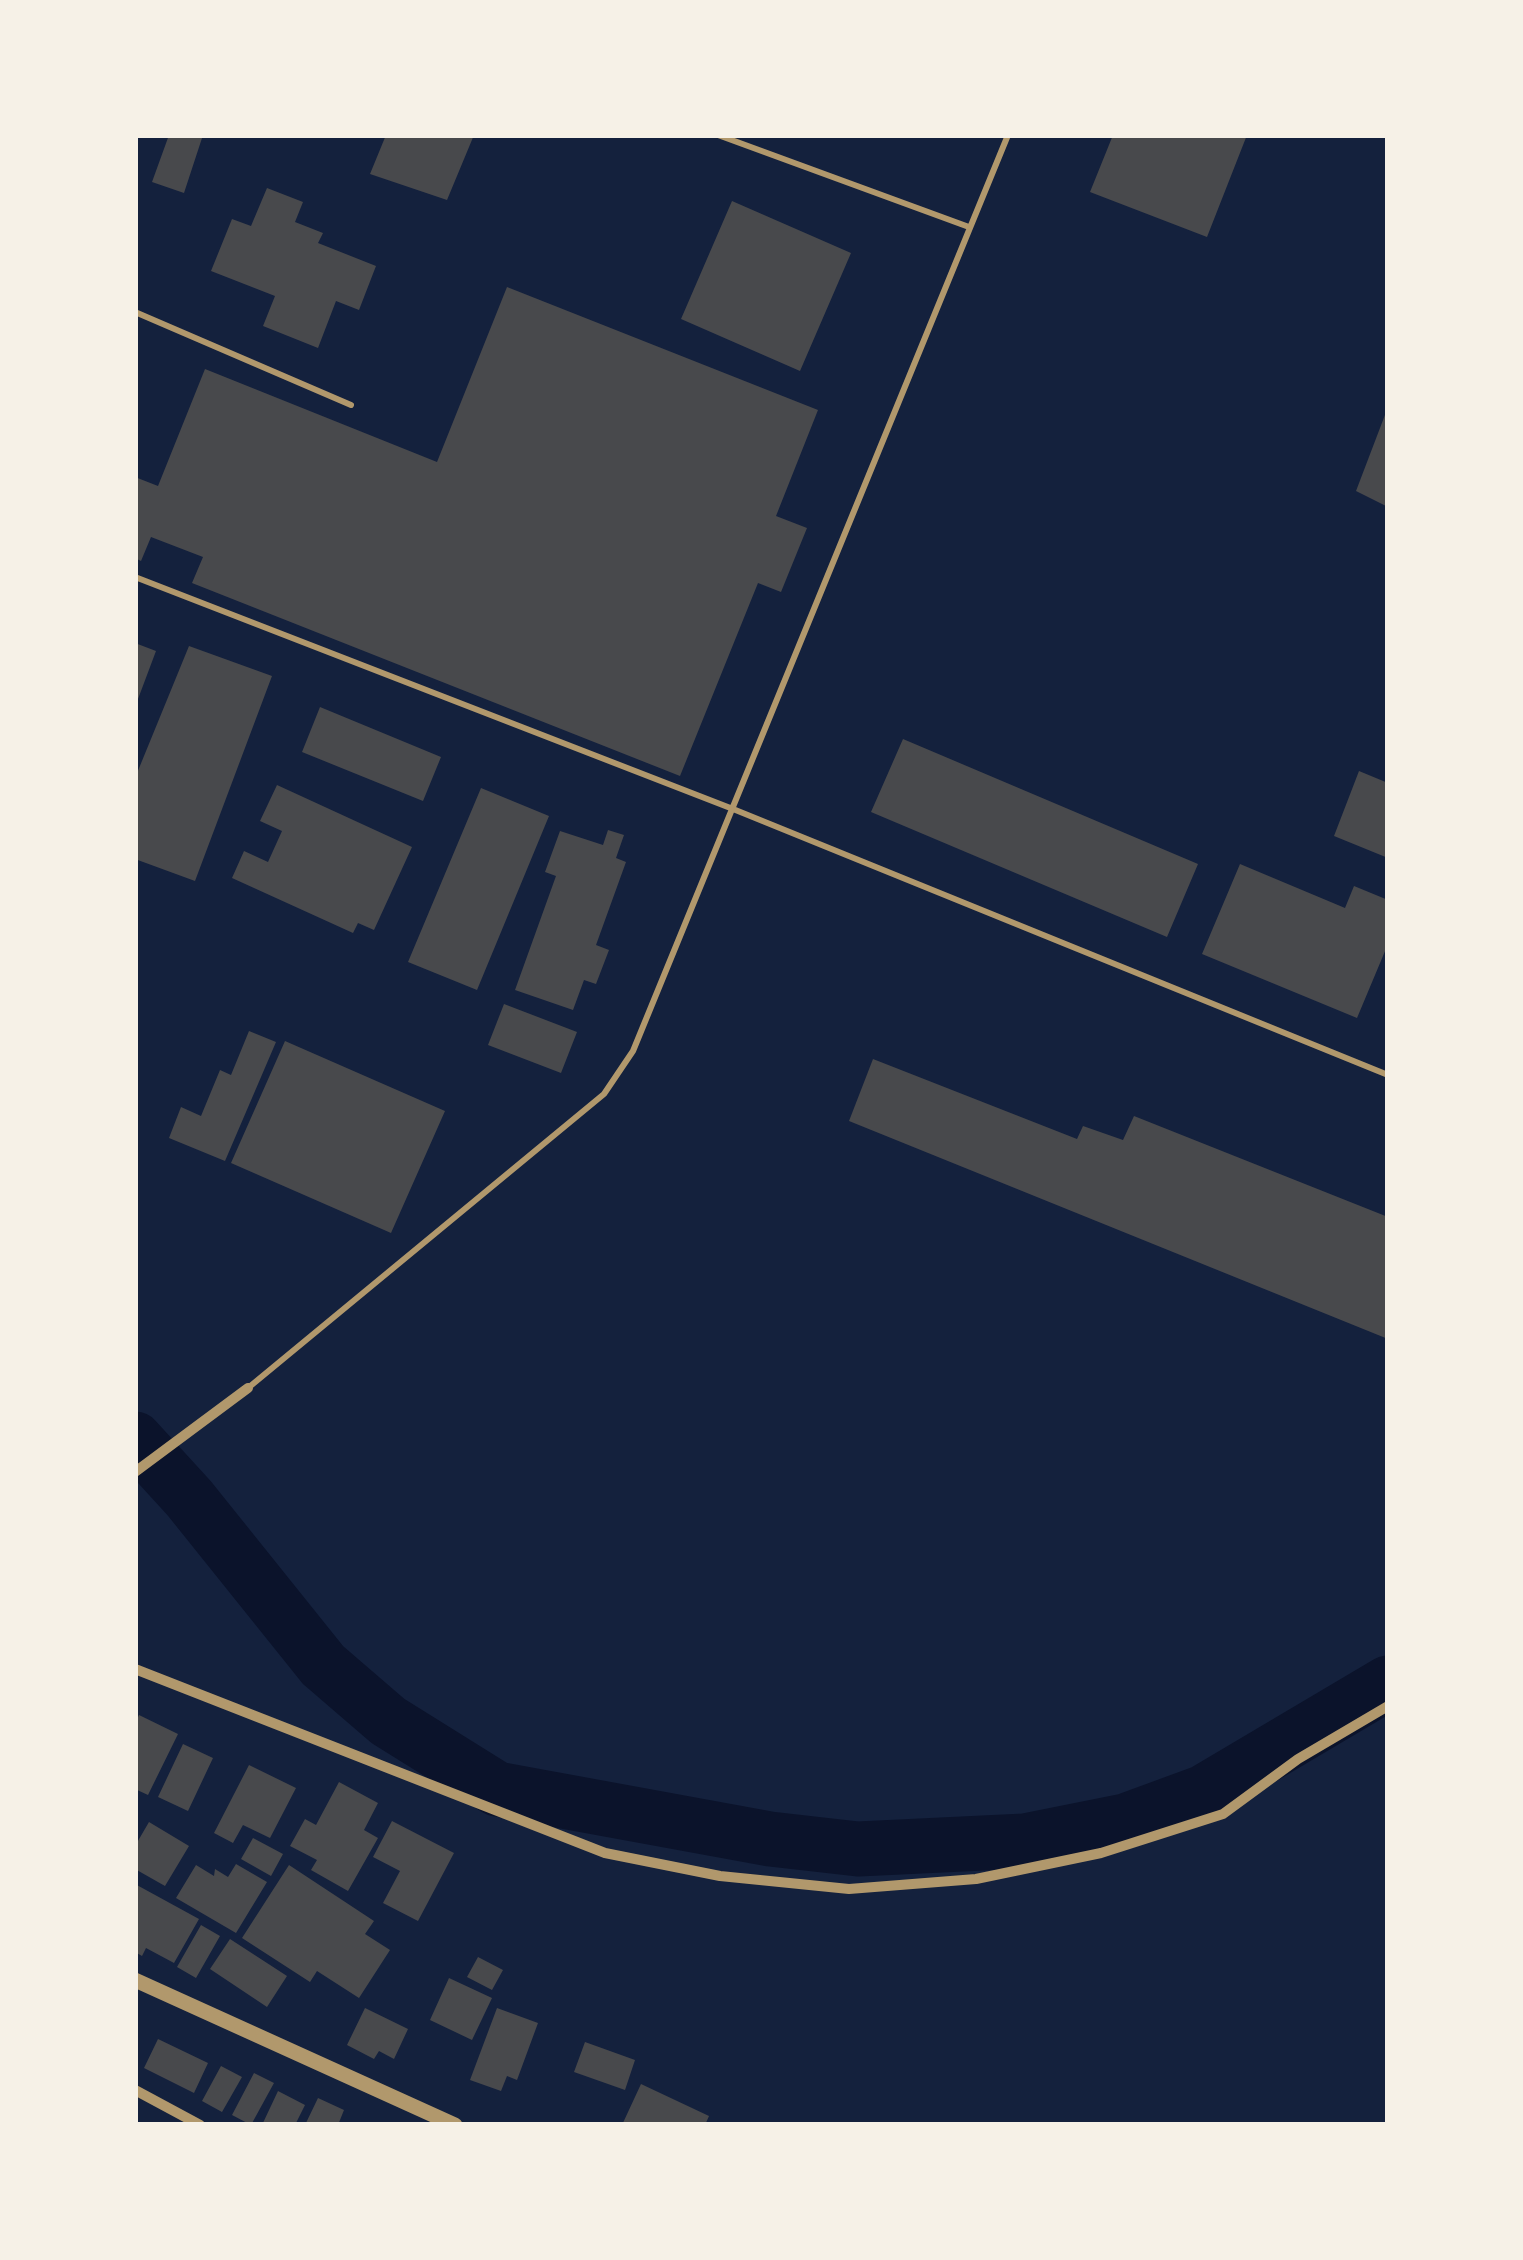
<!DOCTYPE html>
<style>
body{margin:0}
#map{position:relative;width:1523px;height:2260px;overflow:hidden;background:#14213d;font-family:"PT Serif",serif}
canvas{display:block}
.frame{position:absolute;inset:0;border:138px solid #f6f1e7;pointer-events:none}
</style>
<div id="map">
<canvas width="1523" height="2260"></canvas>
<div class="frame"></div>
</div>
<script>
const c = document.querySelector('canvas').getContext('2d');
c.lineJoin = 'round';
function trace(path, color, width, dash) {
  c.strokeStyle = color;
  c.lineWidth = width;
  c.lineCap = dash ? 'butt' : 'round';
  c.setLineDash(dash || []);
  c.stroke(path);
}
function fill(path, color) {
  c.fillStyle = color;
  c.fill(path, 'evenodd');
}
trace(new Path2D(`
 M135,1439l54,59 134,167 65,56 109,68 273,50 88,10 167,-8 100,-20 79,-29 184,-109`), '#0b132b', 55);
fill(new Path2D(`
 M169,135h34l-19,58 -32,-11z
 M386,135h88l-27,65 -77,-26z
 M1113,135h134l-40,102 -117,-45z
 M267,188l36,14 -8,20 28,11 -5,10 58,23 -17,44 -23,-9 -18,47 -55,-22 12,-30 -64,-25 21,-52 19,7z
 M732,201l119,52 -51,118 -119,-52z
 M507,287l311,123 -42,106 31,12 -26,64 -23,-9 -78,193 -488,-193 11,-26 -52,-20 -10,24 -6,-3v-81l23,9 47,-117 232,93z
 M1388,407v100l-32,-16z
 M135,643l21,8 -21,56z
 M189,646l83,30 -77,205 -60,-22v-81z
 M320,707l121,50 -18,44 -121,-49z
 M903,739l295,125 -31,73 -296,-125z
 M1359,771l29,12v75l-54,-22z
 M277,785l135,62 -38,83 -16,-7 -5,10 -121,-55 12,-27 24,11 14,-31 -22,-10z
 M481,788l68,28 -72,174 -69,-28z
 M608,830l16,5 -8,23 10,4 -30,83 13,5 -13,34 -12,-4 -11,30 -58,-20 41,-114 -11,-4 15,-41 43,14z
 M1240,864l105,44 9,-22 34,14v44l-31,74 -155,-64z
 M504,1004l73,28 -16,41 -73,-28z
 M249,1031l27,11 -51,119 -56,-23 12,-31 20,9 19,-46 11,5z
 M285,1041l160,70 -54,122 -160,-70z
 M873,1059l204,80 6,-13 40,14 11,-24 254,101v122l-539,-218z
 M139,1715l39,19 -30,61 -13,-6v-65z
 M183,1744l30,14 -25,53 -30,-14z
 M249,1765l47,23 -26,50 -27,-13 -10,18 -19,-10z
 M339,1782l39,21 -14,27 14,8 -30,53 -37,-21 6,-10 -27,-14 15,-27 11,6z
 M392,1821l62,32 -36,68 -35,-18 17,-32 -27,-14z
 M149,1822l40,24 -24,40 -30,-17v-23z
 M253,1838l30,16 -12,22 -30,-17z
 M236,1864l31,18 -31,51 -60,-35 20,-33 18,11 1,-7 13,8z
 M289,1865l85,56 -9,13 25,16 -31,48 -42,-27 -7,11 -68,-44z
 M135,1884l64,35 -25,44 -28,-15 -4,8 -7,-4z
 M201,1925l19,11 -24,42 -19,-11z
 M230,1939l57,37 -20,31 -57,-38z
 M478,1957l25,13 -11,20 -25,-13z
 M449,1978l43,20 -20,42 -42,-20z
 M365,2008l43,21 -14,30 -15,-8 -5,8 -27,-14z
 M497,2008l41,15 -21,57 -10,-4 -6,15 -31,-11z
 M158,2039l50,24 -14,30 -50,-25z
 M585,2042l50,18 -10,30 -51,-18z
 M221,2066l21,11 -20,35 -20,-11z
 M254,2073l20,10 -23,42 -19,-10z
 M641,2084l68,32 -4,9h-83z
 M278,2091l27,14 -10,20h-33z
 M318,2098l26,12 -6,15h-33z`), '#48494c');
trace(new Path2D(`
 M718,135l251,92
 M135,312l216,93
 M135,577l598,232 655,266
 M248,1388l356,-294 29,-43 375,-916`), '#b1986c', 6);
trace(new Path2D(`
 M135,1472l113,-84
 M135,1669l470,184 115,23 129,13 127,-10 125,-26 122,-39 75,-55 90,-53
 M135,2090l65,35`), '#b1986c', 10);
trace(new Path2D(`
 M135,1980l320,145`), '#b1986c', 15);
</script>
